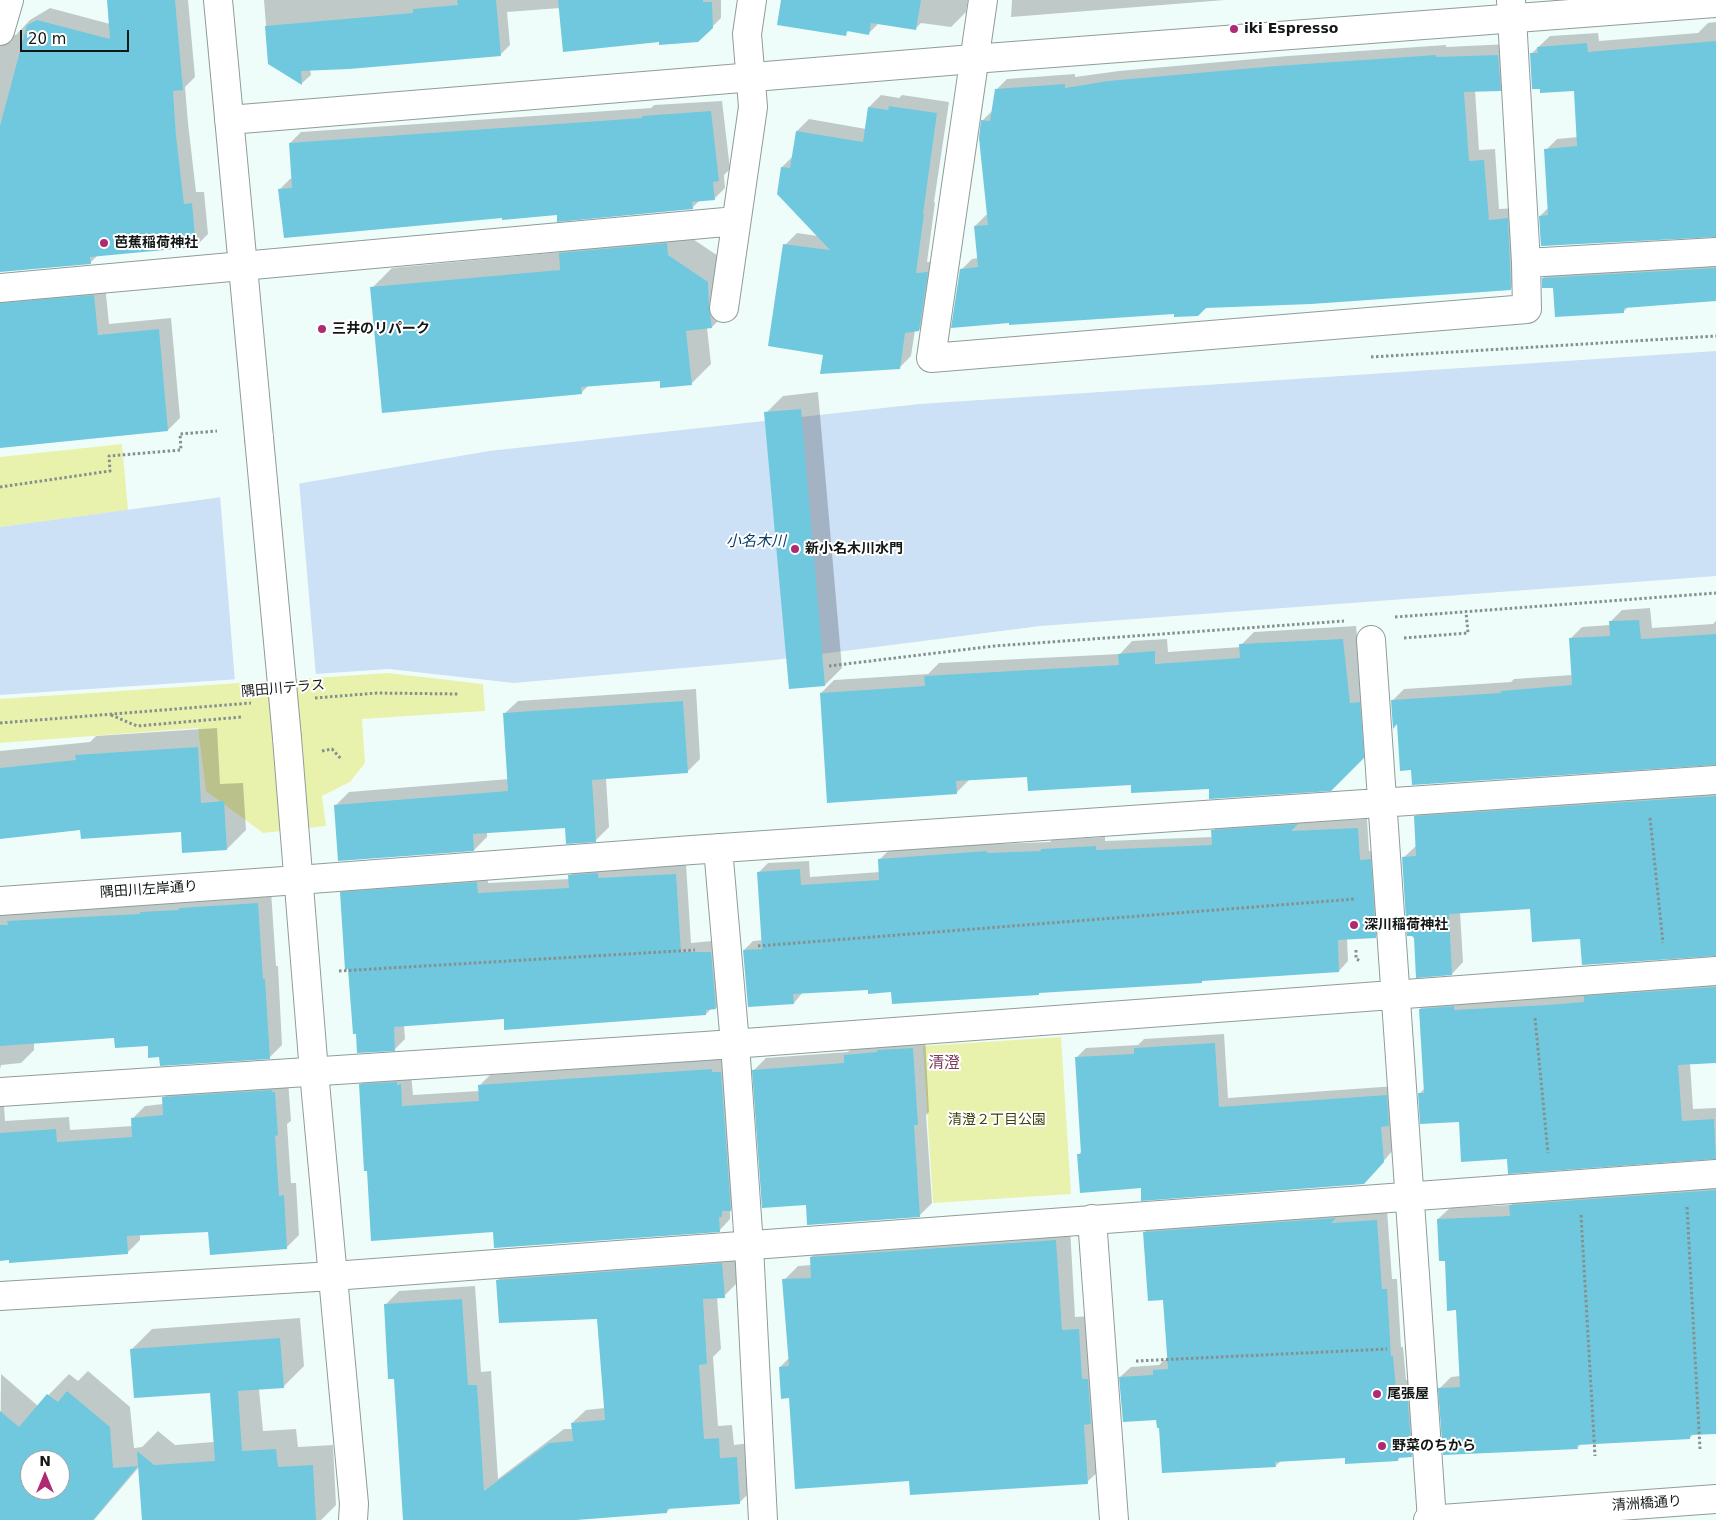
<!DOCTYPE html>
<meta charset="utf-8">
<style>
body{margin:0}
#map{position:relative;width:1716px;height:1520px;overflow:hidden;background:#effdfa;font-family:"DejaVu Sans",sans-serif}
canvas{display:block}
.north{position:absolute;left:20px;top:1450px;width:50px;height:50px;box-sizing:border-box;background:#fff;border:1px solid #a1a3a2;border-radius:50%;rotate:0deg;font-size:14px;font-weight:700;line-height:20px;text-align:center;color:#131817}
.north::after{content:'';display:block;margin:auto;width:18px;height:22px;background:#ae2a72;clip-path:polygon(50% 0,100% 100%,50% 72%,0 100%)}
.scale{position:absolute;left:20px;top:30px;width:109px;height:22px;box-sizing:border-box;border:2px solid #131817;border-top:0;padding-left:6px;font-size:15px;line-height:18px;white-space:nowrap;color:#131817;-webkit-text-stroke:4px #fff;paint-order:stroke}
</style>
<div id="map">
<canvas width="1716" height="1520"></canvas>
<div class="north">N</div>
<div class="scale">20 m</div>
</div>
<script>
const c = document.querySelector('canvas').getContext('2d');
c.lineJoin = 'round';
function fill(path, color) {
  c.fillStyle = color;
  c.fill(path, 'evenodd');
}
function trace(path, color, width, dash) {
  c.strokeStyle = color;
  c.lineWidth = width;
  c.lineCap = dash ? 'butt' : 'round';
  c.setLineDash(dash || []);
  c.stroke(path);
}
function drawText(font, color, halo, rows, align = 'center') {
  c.font = font + ' "DejaVu Sans","Noto Sans JP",sans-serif';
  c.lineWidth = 4;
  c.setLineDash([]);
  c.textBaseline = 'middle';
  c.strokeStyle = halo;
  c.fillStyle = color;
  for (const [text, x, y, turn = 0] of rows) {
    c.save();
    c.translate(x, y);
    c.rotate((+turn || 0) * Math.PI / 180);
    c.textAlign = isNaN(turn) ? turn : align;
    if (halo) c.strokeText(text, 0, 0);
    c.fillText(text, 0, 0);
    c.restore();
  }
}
fill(new Path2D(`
 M122,444l6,66 -128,17v-70z
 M388,673l95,11 2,27 -123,8 3,44 -15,19 -28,14 4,30 -63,7 -57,-42 -8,-63 -198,15v-44z
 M1061,1037l10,157 -138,9 -10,-157z`), '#e9f2ad');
fill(new Path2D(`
 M1716,351v225l-676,50 -266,34 -260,23 -125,-14 -389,26v-168l215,-29 274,-47 431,-47z`), '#cce0f6');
fill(new Path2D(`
 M299,481l17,195 -81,6 -15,-187z`), '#effdfa');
fill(new Path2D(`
 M108,0h80l7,77 -10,10 3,36 8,69h8l4,42 -12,12 -98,9 -8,8 -90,8v-235l5,-3 11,2 14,-15 20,-12 60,16z
 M264,0h457v18l-23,23h-38l-100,-33 -53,4 3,33 -9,9 -191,15 1,6 -9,8 -33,-20z
 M783,0h185l-2,12 -15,15 -30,-4 -6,6 -36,-6 -10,10 -20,-3 -4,4z
 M1012,0h213l-214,17z
 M1716,22v213l-176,-19 9,-9 -3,-57 11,-11 21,-2 -3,-47 -44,-36 19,-18 48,-3 1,8 99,-8 10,-10z
 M1509,44l2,35 -11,10 -25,1 4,60 16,-1 4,60 19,-1 3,70 -11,11 -304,18 -31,5 -214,-42 11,-11 6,-1 -3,-32 11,-11h3l-6,-95 10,-10 3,-20 11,-11 68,-5v3l44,-6 169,-15 158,-11v2z
 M881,95l18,3 3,-3 47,7 -15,100 1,1 -8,59 12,-1 -8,57 -12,12h-4l-4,26 -12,12 -74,-14 -40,-109 12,-12 21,3 -36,-69 11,-11 4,-25 12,-12 57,10 3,-22z
 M722,101l8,68 -6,6 1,13 -11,11 -14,1 -8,8 -189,9 -223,-28 10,-10 3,-1 -3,-35 11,-11 350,-24 3,-3z
 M580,233l107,2 40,27 5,45 -20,20 -5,1 4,36 -20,20 -30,-5 -72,6 -8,8 -209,-105 20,-20 169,-16z
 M1716,258v42l-87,6 -5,5 -70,-25 -11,-8 11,-11z
 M105,284l4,40 62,-6 9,100 -12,12 -168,16v-160z
 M818,392l24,276 -17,17 -35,3 -24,-275 17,-17z
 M1650,608l2,20 61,-4 3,-3v142l-304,6 -20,-68 12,-12 107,-7 3,-3 58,-4 -2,-36 12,-12 28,-2v-3l12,-12z
 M1356,626l7,64 13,54 -45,45 -121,-1 -181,-13 -60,5 -13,13 -135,-100 13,-13 94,-6 11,-11 181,-9 12,-13 35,-2 1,13 73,-5v-2l13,-13z
 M696,689l4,70 -13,13 -81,6 3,49 -13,13 -30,-13 -79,5v5l-13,13 -138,-45 13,-13 160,-13 -5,-65 14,-13z
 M217,728l3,56 23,-1 3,47 -19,19 -45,-18 -101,-2 -81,8v-86l90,-9 6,-6z
 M1716,785v169l-134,-16 -50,-30 -72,4 3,50 -11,12 -37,-37 -12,-79 13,-12 -1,-29 12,-12z
 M1367,819l2,32 11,-1 5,77 -10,10 -28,1 1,23 -9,10 -446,31 -1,-11 -23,-3 -66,4 -9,11 -50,-53 9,-9 10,-1 -5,-67 10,-10 41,-2 1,16 70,-5 -1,-12 10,-10 107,-8v2l54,-2 2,-2 53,-3v4l108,-4v-6l9,-10 76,1z
 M686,864l5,79 21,-2 14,57 -10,10h-4l-6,6 -201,4 -101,7 1,14 -10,10 -54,-156 11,-10 135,-11 1,11 82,-4v-3l10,-11z
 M271,891l5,75h2l4,79 -13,13 -109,-2 -11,-12 -34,-7 -81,6v7l-13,13 -20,2 -1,4v-155z
 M1716,976v85l-26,2 3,46 23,-1v49h-207l-49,-36 -41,-27 6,-6 -5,-79 11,-11z
 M1224,1034l4,64 168,-12 2,29 -7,8 1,28 -18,22 -232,14 -63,-33 3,-3 -6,-93 10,-10 52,-3 6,-6z
 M925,1036l4,76 -3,3 6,88 -13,13 -112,-12 -53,-134 12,-12 82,-6 9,-9z
 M723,1059l18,139 -11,12v9l-11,12 -225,-1 -134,-145 11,-11h40l2,21 67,-4 -1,-5 11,-11z
 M288,1080l3,41 -4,3 4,59h5l3,52 -13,13 -77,-18 -69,4v6l-13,13 -127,7v-172l3,3 2,30 64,-4 1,13 63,-4v-8l12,-12 18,-2v-6l13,-13z
 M1716,1179v253l-22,1 -4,5 -109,6 -4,4 -137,-60 11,-11 9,-1 -2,-67 -20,-90 12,-11 61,-3 11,-11z
 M1387,1210l5,69h5l4,68h2l3,33 11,-1 5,66 -11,11h-10l-3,4 -52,-3 -65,4 -6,5 -115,-39 -3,-8 -37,-42 11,-10 28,-2 5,-5h5l-4,-62 -20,-66 10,-10z
 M1070,1227l5,90 18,-1 8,153 -14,13 -177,-2 -120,-83 -10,-30 9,-9 -5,-78 14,-14 14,-1 -1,-8 14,-14z
 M736,1250l2,32 -14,14 -7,1 4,52 -8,8 5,69 14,-1 2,20 16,-2 3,46 -14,14 -68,4 -4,5 -107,8h-156l-9,-143 -10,-72 14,-14 76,-5 6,86 10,-1 7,108 66,-50h9l-1,-6 14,-13 19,-2 -7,-90 -100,-38 14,-14z
 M300,1318l4,48 -21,21 -24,2 4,42 33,-2 2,18 35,-2 3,60 -15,15h-178l-4,-53 -45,53h-94l1,-146 37,32 31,-32 9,7 10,-10 42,36 4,41 8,-1 16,-16 17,14 39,-3 -3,-50 -79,-43 20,-20zM30,1460h30v30h-30z`), '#0003');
fill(new Path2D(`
 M107,0h68l8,90 -10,1 3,45 8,68 8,-1 4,44 -106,10 1,7 -91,8v-146l27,-101 10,-5 73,19z
 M457,0h39l5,56 -152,13 -48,2 1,14 -34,-21 -3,-38 148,-13v-4l45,-4z
 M558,0h145v2h9l1,26 -15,14 -39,3v-3l-96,10z
 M781,0h140l-5,30 -45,-7 -2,12 -22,-4 -1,5 -69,-11z
 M1716,41v196l-175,9 -2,-30 9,-1 -4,-66 33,-3 -3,-55 -34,2v-4h-8l-2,-36h8l-1,-6 50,-4 1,9z
 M1436,55v2l62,-2 3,36 -37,1 5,69 15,-1 5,60 19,-2 3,72 -200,14 -105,4 -8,8 -24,1v-3l-165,11v-2l-58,5 9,-59 18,-2 -4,-41 14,-1 -9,-87 2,-18 9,1 5,-32 70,-5v4l43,-7 168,-15z
 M889,106l48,7 -14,101h1l-8,59 12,-1 -9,59 -14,2 -5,36 -80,5 3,-19 -55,-9 15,-102 47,6 -53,-56 4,-27 9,1 6,-37 67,11 5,-35 20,3z
 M711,111l8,70 -6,1 2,18 -23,2 1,7 -136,13v-7l-55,5v-2l-218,20 -6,-49 14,-1 -3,-45 353,-25v-2z
 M667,243l1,12 40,27 1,24 3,22 -26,3 6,54 -32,3v-7l-79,6 1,7 -200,19 -12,-126 190,-17 -1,-17z
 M1716,268v33l-92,7v5l-69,4 -2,-29h-11v-10z
 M94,295l4,40 61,-6 9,102 -168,17v-145z
 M801,409l24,277 -36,3 -25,-277z
 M1639,620l2,19 75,-5v131l-304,20 -1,-15 -11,1 -3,-47 -4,5 -2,-29 110,-7v-2l71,-6 -3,-47 41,-2 -1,-15z
 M1343,639l7,64 10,-1 4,56 -33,33 -122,8v-10l-78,4v-8l-103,6 -1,-14 -71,4 1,13 -130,9 -7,-110 105,-7 -1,-10 195,-11 -1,-11 37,-3v13l85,-6 -1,-14z
 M683,701l5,72 -96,7 4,62 -30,2 -1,-16 -92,6 1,17 -136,10 -4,-56 174,-14 -5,-78z
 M198,747l3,56 23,-2 3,49 -45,3 -1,-21 -100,7 -1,-9 -80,9v-71l76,-8 -1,-5z
 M1716,796v160l-134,9 -2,-26 -48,3 -2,-33 -81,5 3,61 -36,3 -2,-40 -2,-2h-5l-5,-79 14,-1 -2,-40z
 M1298,824l-7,7 67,-3 2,32 11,-1 5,79 -38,2 1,32 -137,9v2l-163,10v2l-147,9 -1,-12 -23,2v-4l-75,4 1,10 -46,3 -5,-57 19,-1 -5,-77 43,-3 1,16 78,-5 -1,-21 109,-8v2l54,-2v-2l55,-3v4l116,-5 -1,-15z
 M598,873v5l78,-4 5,78h30l5,57 -10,1v5l-202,15v-11l-110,8 1,24 -38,2 -1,-19h-3l-5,-65 -3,1 -5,-78 137,-10 1,11 91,-5 -1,-13z
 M258,903l5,76h2l5,80 -110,7 -1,-9 -11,1v-12l-33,2 -1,-10 -114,8v-121h8l-1,-4 133,-7v-2l39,-2v-2z
 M1716,987v76l-38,2 4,56 32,-2 2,40 -208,15 -1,-15 -46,3 -2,-40 -39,2 -2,-31h6l-5,-84 35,-3v4l93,-5 37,-3v-6z
 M1215,1043l4,64 168,-12 2,31 -8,1 3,35 -20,22 -223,17v-13l-61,5 -3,-39h4l-6,-97 59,-3v-6z
 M913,1048l5,77h-4l6,92 -113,8 -1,-20 -44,3 -10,-138 92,-7v-8l33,-3v-2z
 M712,1069v3h9l10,139h-9v6h-3l1,15 -226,16 -1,-16 -122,9 -4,-70h-3l-5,-87 38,-2v3l4,-1 1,22 77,-5 -1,-16z
 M272,1090v2h3l3,43 -3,1 4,60 5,-1 3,54 -77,6 -2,-23 -81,4 1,18 -119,9v-3l-9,1v-128l56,-4 1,13 75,-5 -1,-19 32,-3 -1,-18z
 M1716,1190v244l-26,1v4l-113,6 1,4 -135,6 -5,-67 22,-1 -4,-77 -9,1 -2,-50h-6l-2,-42 73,-3 -1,-11z
 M1336,1218l-5,5 46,-3 5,69h5l4,67h2l3,33h11l5,68 -14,1v3l-53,3v-6l-70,4 1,5 -114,6 -3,-45h-2l-1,-8 -33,2 -4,-45 34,-2v-5l15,-1 -5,-69 -15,1 -5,-69z
 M1056,1240l6,90 17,-1 3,50h6l3,45 -7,1 4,59 -178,11 -1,-14 -114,8 -6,-91 -8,1 -2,-32 10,-1 -7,-87 29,-1 -1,-21z
 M722,1263l3,35 -22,1 4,65 -8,1 5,74 15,-1 1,20 17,-1 3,47 -73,5v4l-91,7h-173l-9,-141h-6l-4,-75 78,-5 6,86h9l7,106 65,-48 24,-2 -2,-18 34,-3 -8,-101 -98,4 -3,-43z
 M280,1338l4,50 -46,3 4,60 34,-2 2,18 35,-2 3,55h-174l-4,-54 -45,54h-93v-109l19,16 28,-33 11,8 9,-11 43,36 3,41 25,-2 -1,-15 17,14 61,-4 -5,-68 -76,5 -4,-49zM30,1460h30v30h-30z`), '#6fc8de');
const street = new Path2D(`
 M983,0l-52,358 596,-49 -1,-46 -15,-263
 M0,31l9,-31
 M1526,263l190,-11
 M0,288l736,-67
 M724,308l29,-201 -6,-73 5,-34
 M1371,640l61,880
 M718,848l17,196 14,202 14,274
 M0,901l298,-21 394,-30 1024,-70
 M0,1092l705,-46 1011,-75
 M1092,1219l22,301
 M0,1296l333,-20 1383,-102`);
const secondary = new Path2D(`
 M218,0l41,438
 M229,120l744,-61 743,-56
 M287,738l27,334 40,432 -1,16
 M1428,1520l288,-21`);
trace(street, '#8f9c99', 30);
trace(secondary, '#8f9c99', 30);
trace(new Path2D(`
 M1371,357l345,-21
 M0,487l110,-16 -1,-15 72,-6 -1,-16 37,-3
 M1395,617l321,-24
 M1404,638l64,-5 -2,-21
 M829,666l165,-20 350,-25
 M315,698l62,-5 82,1
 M111,715l26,11 105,-9
 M0,723l251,-20
 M322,751l10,-2 10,11
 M1650,818l13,125
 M758,946l597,-47
 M1356,950v9l5,2
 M339,971l356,-21
 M1535,1018l13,135
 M1687,1207l13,242
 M1581,1215l14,241
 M1136,1361l251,-12`), '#86908e', 3, [2.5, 2.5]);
trace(street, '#fff', 28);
trace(secondary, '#fff', 28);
const secondaryBridge = new Path2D(`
 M259,438l28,300`);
trace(secondaryBridge, '#8f9c99', 30, []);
trace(secondaryBridge, '#fff', 28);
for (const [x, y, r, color] of [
 [1234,29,5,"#ae2a72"],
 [104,243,5,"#ae2a72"],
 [322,329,5,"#ae2a72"],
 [795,549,5,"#ae2a72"],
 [1354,925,5,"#ae2a72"],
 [1377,1394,5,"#ae2a72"],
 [1382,1446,5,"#ae2a72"]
]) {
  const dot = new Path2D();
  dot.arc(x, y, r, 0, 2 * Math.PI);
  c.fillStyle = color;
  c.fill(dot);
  trace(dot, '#fff', 2);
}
drawText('bold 14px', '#131817', '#fff', [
 ["iki Espresso",1244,29],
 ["芭蕉稲荷神社",114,243],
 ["三井のリパーク",332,329],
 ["新小名木川水門",805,549],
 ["深川稲荷神社",1364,925],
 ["尾張屋",1387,1394],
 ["野菜のちから",1392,1446]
], 'left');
drawText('14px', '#131817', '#fff', [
 ["隅田川テラス",283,689,-5],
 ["隅田川左岸通り",149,890,-4],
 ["清洲橋通り",1647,1504,-4]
]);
drawText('14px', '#3d420d', '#fff', [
 ["清澄２丁目公園",997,1120]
]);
drawText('italic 15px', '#073e6d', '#fff', [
 ["小名木川",756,542]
]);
drawText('16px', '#7e3b5b', '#fff', [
 ["清澄",944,1064]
]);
</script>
